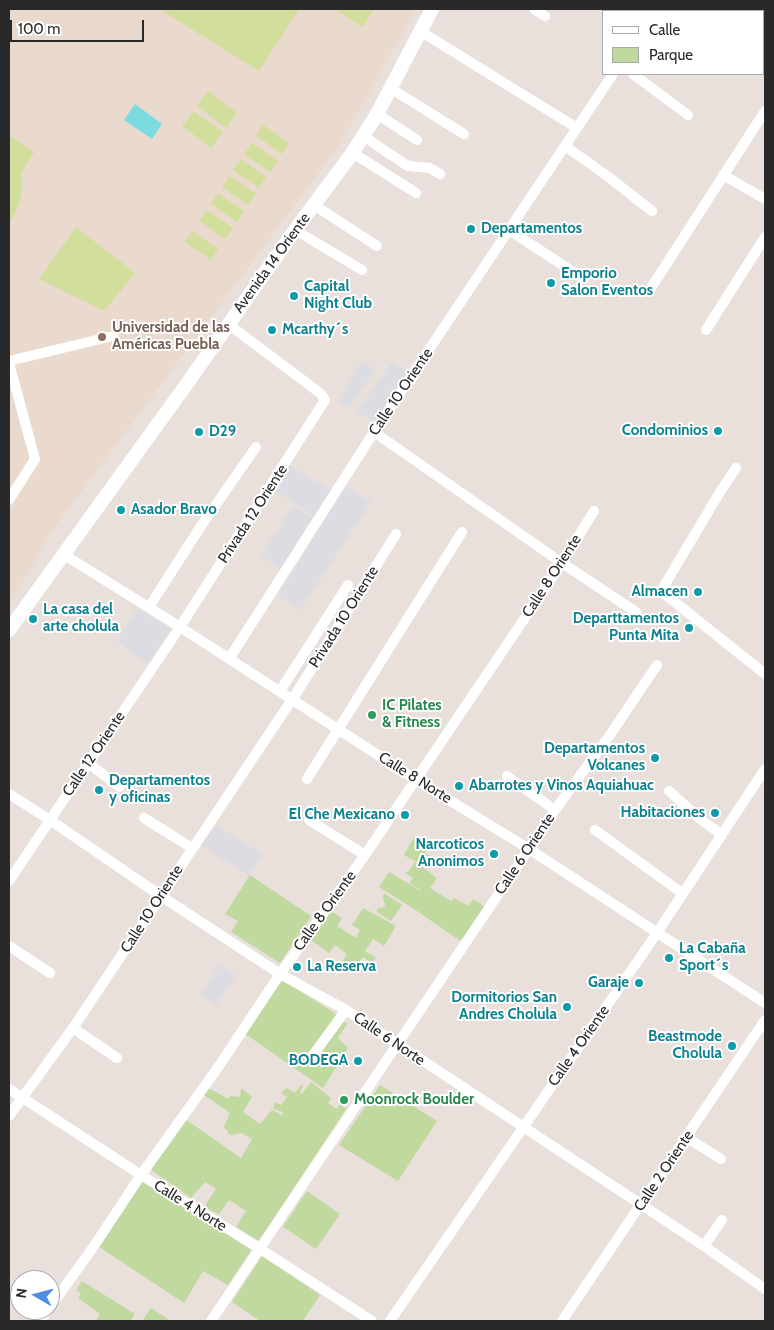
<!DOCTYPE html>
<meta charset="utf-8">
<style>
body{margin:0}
#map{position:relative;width:774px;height:1330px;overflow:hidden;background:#e9e0dc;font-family:Cabin,sans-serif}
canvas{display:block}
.frame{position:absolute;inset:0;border:10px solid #292929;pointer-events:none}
.legend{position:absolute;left:602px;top:10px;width:162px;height:65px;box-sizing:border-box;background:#fff;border:1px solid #a9a9a9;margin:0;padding:6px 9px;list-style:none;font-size:15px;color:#292929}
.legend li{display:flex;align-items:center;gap:10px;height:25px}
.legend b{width:25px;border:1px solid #a9a9a9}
.north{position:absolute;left:10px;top:1270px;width:50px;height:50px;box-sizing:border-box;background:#fff;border:1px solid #a9a9a9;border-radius:50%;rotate:278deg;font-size:14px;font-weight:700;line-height:20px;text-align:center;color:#292929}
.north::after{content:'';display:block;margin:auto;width:18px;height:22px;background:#4f8de3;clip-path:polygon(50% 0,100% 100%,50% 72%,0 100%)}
.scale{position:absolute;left:10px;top:20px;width:134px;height:22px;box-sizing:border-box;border:2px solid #292929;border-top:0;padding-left:6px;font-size:15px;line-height:18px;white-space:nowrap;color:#292929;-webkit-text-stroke:4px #fff;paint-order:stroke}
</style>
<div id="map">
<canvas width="774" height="1330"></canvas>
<div class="frame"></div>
<ul class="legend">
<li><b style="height:6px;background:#fff"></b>Calle</li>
<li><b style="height:14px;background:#c0d99f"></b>Parque</li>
</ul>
<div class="north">N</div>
<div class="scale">100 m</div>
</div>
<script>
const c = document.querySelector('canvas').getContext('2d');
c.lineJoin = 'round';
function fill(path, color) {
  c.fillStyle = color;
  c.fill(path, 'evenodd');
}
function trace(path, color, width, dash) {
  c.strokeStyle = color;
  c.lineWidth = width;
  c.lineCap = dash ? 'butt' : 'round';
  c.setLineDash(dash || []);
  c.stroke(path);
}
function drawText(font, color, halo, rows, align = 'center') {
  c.font = font + ' Cabin,sans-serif';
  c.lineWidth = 4;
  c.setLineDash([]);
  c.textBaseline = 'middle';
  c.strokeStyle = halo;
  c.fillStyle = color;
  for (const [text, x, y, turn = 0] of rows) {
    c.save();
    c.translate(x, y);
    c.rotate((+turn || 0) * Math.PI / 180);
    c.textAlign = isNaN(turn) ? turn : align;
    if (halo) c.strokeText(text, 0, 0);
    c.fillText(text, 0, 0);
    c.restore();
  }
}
fill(new Path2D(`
 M361,362l15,7 -27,39 -11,-7z
 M392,362l18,11 -33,51 -20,-13z
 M289,465l45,27 -18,25 -43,-28z
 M346,486l25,16 -71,108 -22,-15z
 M293,506l22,13 -31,53 -23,-17z
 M137,609l34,20 -24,35 -30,-23z
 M216,825l47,29 -14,22 -48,-31z
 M220,965l16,11 -20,29 -16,-10z`), '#dcdce2');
fill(new Path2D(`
 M9,9h407l-75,134 -289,388 -43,74z`), '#e9dacd');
fill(new Path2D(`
 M414,837l16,9 -5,7 9,5 -7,10 -23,-13z
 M415,862l22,16 -7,10 21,13 3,-3 14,8 5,-7 14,9 -25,34 -51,-35 -32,-20 10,-15 32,19v-1l-11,-7 3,-5 -8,-5 4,-2z
 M250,875l61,41 -31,47 -49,-31 7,-11 -13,-7z
 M384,893l18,12 -11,16 -15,-10 2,-3 7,-1 -2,-11z
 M363,908l33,18 -12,20 -11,-7 -8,12 11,7 -4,5 -9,-6 -4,5 8,6 -4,5 -21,-11 5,-8 -12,-9 -6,8 -18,-13 20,-29 11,7 -5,8 19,12 4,-8 -8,-5z
 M279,981h5l49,31 14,12 -9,14 10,10 -25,40 -79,-55z
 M311,1082l20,16 -3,5 9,6 3,-5 6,5 -87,132 -23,-14 10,-16 -17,-11 -10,14 -15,-7 12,-18 -11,-7 -14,16 -41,-29 35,-50 56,39 11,-19 -10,-6 -12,2 -6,-8 6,-14 -26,-18 4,-7 21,11 1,-3 10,1 1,-9 11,9 -9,15 17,12 12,-14 11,6 -1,-4 -9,-4 2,-6 6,3 6,-8 -6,-4 6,-5 8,5 6,-8h2l-3,7 2,2z
 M380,1085l57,36 -39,60 -59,-36z
 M143,1180l108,70 -23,35 -25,-14 -19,32 -85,-56z
 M307,1191l33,23 -24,35 -33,-22z
 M262,1256l58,39 -17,26h-43l-28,-19z
 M82,1281l53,33 -5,7h-34l4,-7 -22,-16 3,-4 -5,-4z
 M151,1308l20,13h-29z`), '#c0d99f');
fill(new Path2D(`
 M159,9h140l-40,62z
 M334,9h40l-11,18z
 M208,91l29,22 -11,15 -29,-22z
 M194,111l29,21 -12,16 -29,-22z
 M263,125l26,18 -7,11 -26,-18z
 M9,135l25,17 -13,22c3,16 -2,36 -12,49z
 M252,143l26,18 -8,11 -26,-18z
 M241,159l25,18 -7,11 -26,-18z
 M230,176l26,18 -8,11 -26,-18z
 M218,193l26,18 -7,11 -26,-18z
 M207,210l26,18 -8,11 -26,-18z
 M76,227l59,46 -31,38 -65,-32z
 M192,231l26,18 -7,11 -26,-18z`), '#d2df9c');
fill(new Path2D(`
 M135,104l27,20 -10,15 -28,-19z`), '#7bdbdf');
trace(new Path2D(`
 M534,9l11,7
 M656,11l2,-2
 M420,31l157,97
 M633,74l55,41
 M390,88l74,46
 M377,114l40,26
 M364,136l21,15 23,15 22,2 10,6
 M565,146l41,29 46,36
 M353,153l63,40
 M723,175l42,24
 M314,205l63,41
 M295,230l67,40
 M509,230l75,49
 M651,288l114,-177
 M706,330l59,-93
 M9,361l104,-25
 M9,363l26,96 -26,41
 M374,432l188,131 74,49
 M736,468l-16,24 -59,99 104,83
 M63,554l117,73 235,152 114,70 236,154
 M149,607l52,-81 55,-79
 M229,659l145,-227 239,-358
 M280,691l68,-106
 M88,763l32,24
 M507,776l48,34
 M307,779l155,-247
 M669,791l30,27 23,17
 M9,794l41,26 111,76 119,78 66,36 358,236 61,43
 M144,818l48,30
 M309,820l56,35
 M595,830l87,63
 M9,881l171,-254 145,-227 -5,-7 -92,-69
 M9,946l41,27
 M73,1028l44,30
 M310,1059l36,-49
 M9,1089l132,86 118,73 113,73
 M9,1116l64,-88 224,-336 99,-158
 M686,1137l35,22
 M704,1246l18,-26
 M50,1307l42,-58 49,-74 78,-109 61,-92 85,-119 197,-292 32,-52
 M40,1321l8,-11
 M211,1321l344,-511 55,-75 47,-70
 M390,1321l267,-388 108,-164
 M562,1321l203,-301`), '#fff', 10);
trace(new Path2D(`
 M9,630l177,-245 109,-155 56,-75 26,-41 55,-105`), '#fff', 14);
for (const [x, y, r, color] of [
 [471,229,5,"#0f9aa8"],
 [551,283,5,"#0f9aa8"],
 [294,296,5,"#0f9aa8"],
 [272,330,5,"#0f9aa8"],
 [102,337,5,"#8d6e63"],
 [718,431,5,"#0f9aa8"],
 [199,432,5,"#0f9aa8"],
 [121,510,5,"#0f9aa8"],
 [698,592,5,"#0f9aa8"],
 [33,619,5,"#0f9aa8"],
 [689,628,5,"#0f9aa8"],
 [372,715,5,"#2e9e5b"],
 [655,758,5,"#0f9aa8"],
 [459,786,5,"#0f9aa8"],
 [99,790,5,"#0f9aa8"],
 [715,813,5,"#0f9aa8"],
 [405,815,5,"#0f9aa8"],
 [494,854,5,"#0f9aa8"],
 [669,958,5,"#0f9aa8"],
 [297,967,5,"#0f9aa8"],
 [639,983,5,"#0f9aa8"],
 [567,1007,5,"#0f9aa8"],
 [732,1046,5,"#0f9aa8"],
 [358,1061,5,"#0f9aa8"],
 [344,1100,5,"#2e9e5b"]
]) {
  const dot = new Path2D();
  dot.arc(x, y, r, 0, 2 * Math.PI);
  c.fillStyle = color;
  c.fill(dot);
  trace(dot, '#fff', 2);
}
drawText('bold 15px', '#0d838f', '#fff', [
 ["Departamentos",481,229],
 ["Emporio",561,274],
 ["Salon Eventos",561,291],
 ["Capital",304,287],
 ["Night Club",304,304],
 ["Mcarthy´s",282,330],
 ["Condominios",708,431,"right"],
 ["D29",209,432],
 ["Asador Bravo",131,510],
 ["Almacen",688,592,"right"],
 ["La casa del",43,610],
 ["arte cholula",43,627],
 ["Departtamentos",679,619,"right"],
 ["Punta Mita",679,636,"right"],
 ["Departamentos",645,749,"right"],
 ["Volcanes",645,766,"right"],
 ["Departamentos",109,781],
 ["y oficinas",109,798],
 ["Abarrotes y Vinos Aquiahuac",469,786],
 ["Habitaciones",705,813,"right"],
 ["El Che Mexicano",395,815,"right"],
 ["Narcoticos",484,845,"right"],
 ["Anonimos",484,862,"right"],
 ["La Cabaña",679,949],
 ["Sport´s",679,966],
 ["La Reserva",307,967],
 ["Garaje",629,983,"right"],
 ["Dormitorios San",557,998,"right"],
 ["Andres Cholula",557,1015,"right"],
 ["Beastmode",722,1037,"right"],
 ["Cholula",722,1054,"right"],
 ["BODEGA",348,1061,"right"]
], 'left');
drawText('15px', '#292929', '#fff', [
 ["Avenida 14 Oriente",272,263,-54],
 ["Calle 10 Oriente",401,392,-56],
 ["Privada 12 Oriente",253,514,-57],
 ["Calle 8 Oriente",552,576,-57],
 ["Privada 10 Oriente",344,617,-58],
 ["Calle 12 Oriente",94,754,-56],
 ["Calle 8 Norte",415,778,32],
 ["Calle 6 Oriente",525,854,-56],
 ["Calle 10 Oriente",152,909,-57],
 ["Calle 8 Oriente",325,911,-54],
 ["Calle 6 Norte",389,1039,34],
 ["Calle 4 Oriente",579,1046,-55],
 ["Calle 2 Oriente",664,1171,-56],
 ["Calle 4 Norte",190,1206,32]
]);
drawText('bold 15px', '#785e54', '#fff', [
 ["Universidad de las",112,328],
 ["Américas Puebla",112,345]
], 'left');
drawText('bold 15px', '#27864d', '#fff', [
 ["IC Pilates",382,706],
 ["& Fitness",382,723],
 ["Moonrock Boulder",354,1100]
], 'left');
</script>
